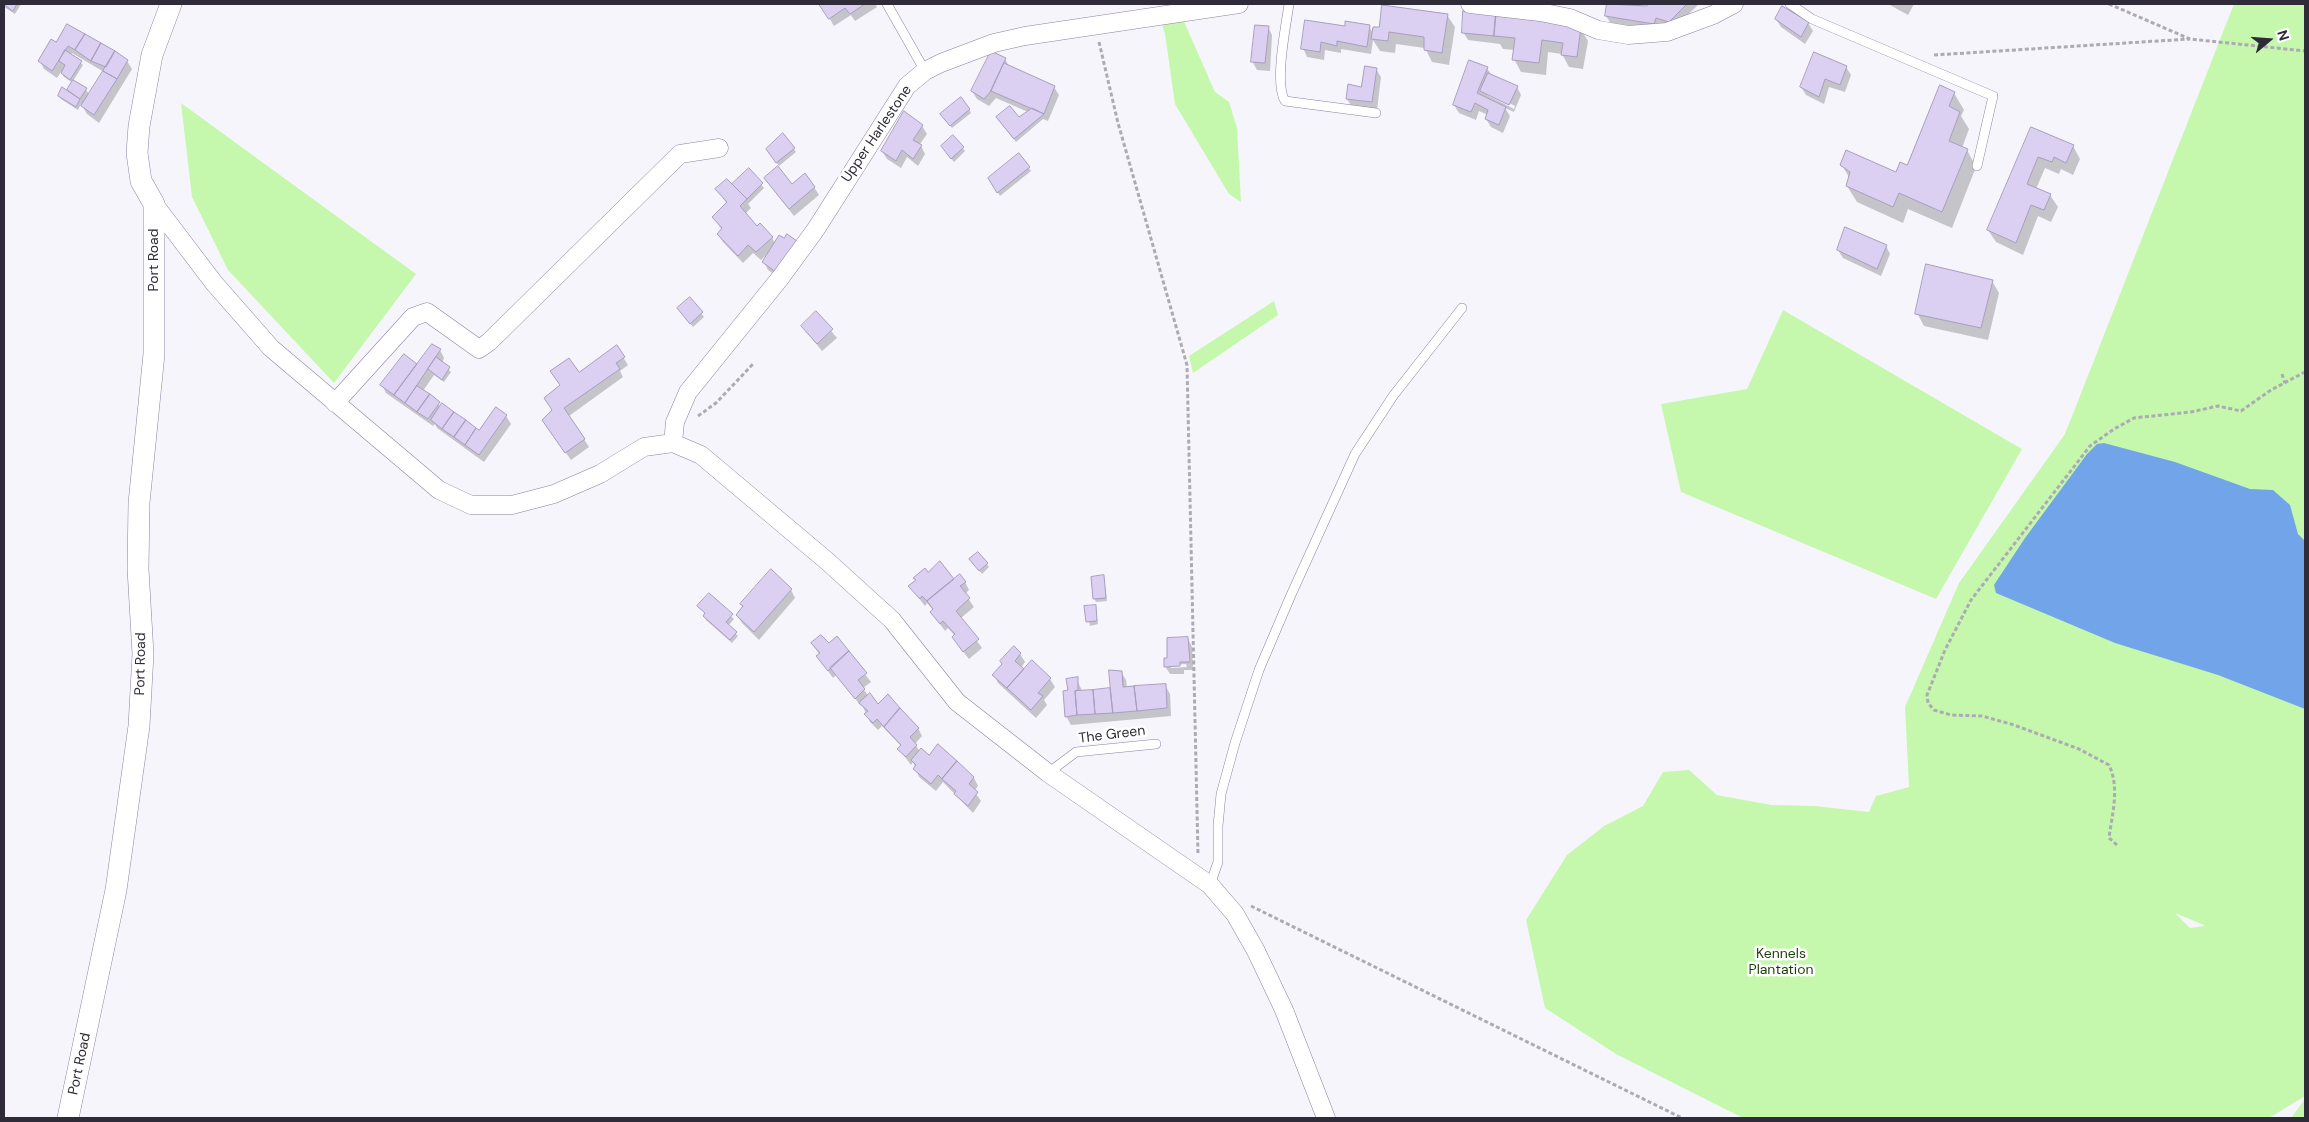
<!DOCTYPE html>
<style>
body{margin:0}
#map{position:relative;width:2309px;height:1122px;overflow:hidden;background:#f7f5fc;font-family:"DM Sans",sans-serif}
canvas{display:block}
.frame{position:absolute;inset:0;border:5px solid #302b38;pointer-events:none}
.north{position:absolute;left:2244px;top:15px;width:50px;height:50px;-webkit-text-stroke:4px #fff;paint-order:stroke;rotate:72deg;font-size:14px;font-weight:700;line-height:20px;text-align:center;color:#302b38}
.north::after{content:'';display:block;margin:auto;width:18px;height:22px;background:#302b38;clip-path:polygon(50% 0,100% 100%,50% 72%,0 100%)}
</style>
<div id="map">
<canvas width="2309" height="1122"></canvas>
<div class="frame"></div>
<div class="north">N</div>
</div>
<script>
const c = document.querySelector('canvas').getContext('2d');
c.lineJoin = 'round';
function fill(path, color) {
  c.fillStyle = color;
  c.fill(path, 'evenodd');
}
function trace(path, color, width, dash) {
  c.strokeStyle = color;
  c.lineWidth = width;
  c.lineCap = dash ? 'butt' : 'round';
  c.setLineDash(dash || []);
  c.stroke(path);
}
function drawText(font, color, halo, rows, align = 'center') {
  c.font = font + ' "DM Sans",sans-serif';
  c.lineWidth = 5;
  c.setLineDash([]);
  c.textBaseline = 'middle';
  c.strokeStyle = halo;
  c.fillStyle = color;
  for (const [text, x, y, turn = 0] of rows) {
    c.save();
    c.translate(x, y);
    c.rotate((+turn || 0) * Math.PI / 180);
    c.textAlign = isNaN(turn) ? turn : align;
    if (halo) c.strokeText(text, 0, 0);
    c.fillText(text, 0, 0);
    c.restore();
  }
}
fill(new Path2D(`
 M2234,4h71v1092l-36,22h-526l-127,-64 -71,-46 -19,-88 41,-65 37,-29 39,-20 20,-34 26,-2 28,25 54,10 44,1 54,6 7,-16 33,-9 -4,-80 54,-124 106,-149zM2175,913l29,12v1l-14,2z
 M1182,17l33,75 14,10 8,26 4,74 -12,-8 -54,-90 -10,-70 -4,-12z
 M181,103l235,171 -82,109 -106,-113 -36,-73z
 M1274,301l4,14 -85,58 -4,-17z
 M1783,310l239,139 -86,150 -255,-107 -20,-88 86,-15z
 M2305,1099v19h-14z`), '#c5f8ad');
fill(new Path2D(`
 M2104,443l71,19 75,27 23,1 17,15 8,29 7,7v168l-87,-34 -103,-32 -119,-50 -2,-8 31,-47 62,-84 10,-10z`), '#72a4ea');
fill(new Path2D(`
 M4,4h17l-6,10 -11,-7z
 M821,4h54l2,3 -22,14 -4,-6 -17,11z
 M1608,4h24l15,3 3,-3h49l-26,25 -14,3 -48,-8 -5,-8z
 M1888,4h26l-6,11z
 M1447,15l8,12 -6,38 -17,-3 -7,-14 -29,-4 -1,9 -15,-2 -7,-11 -2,14 -30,-5v4l-16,-3 -1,10 -17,-3 -4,-9 43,-21 23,-1 4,8z
 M1776,19l32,4 5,8 -8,13 -24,-17z
 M68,26l59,35 5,8 -33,54 -12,-9 -6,-10 -3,6 -17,-11 -2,-3 8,-4 6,-9 -9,-6 -3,-5 -4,6 -13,-9 -4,-8 16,-17zM72,53l32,19 -15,23 -3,-6 -13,-8 10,-16 -12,-10z
 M1268,27l4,8 -2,36 -13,-1 -5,-9z
 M1580,28l8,13 -5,28 -14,-2 -7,-13 -14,-2 -2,23 -25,-3 -7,-13 1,-9 -12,-1 -3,-5 -32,-4 -5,-8z
 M1005,59l4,7 45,21 5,8 -11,26 -5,-2 -27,23 -17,-21 20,-2 9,-7 -32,-14 -7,8 -12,-7 -5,-8z
 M1846,67l5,8 -6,17 -16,-5 -5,17 -18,-9 -5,-8z
 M1487,68l5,8 25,11 4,8 -7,17 -9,-4 5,8 -7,17 -12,-6 -5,-8 2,-4 -9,-4 -3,9 -17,-7 -5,-8zM1487,92l28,14 -1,3 -27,-14z
 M1376,69l5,8 -4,33 -25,-3 -5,-8 15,-10z
 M1954,93l10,17 -3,6 8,13 -7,19 5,2 9,17 -24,61 -44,-19 -5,14 -46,-21 -10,-16 3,-7 -8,-14 55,8 11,-6z
 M969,109l2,4 -19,15 -8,-10z
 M922,126l5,8 -7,10 5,10 -7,12 -11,-9 -6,11 -14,-9 -5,-8z
 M2032,128l41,18 7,13 -7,16 -12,-6 -2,5 -14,-6 -9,21 14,6 8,12 -7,15 -13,-6 -15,39 -27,-13 -8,-12z
 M953,136l12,15 -11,11 -10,-12z
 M794,149l2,3 -17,14 -9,-13z
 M1019,155l12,16 -31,25 -11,-18z
 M749,170l15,18 -16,16 3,4 -6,6 12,14 15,9 3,7 6,35 -13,-9 -4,-8 4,-9 -7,7 -8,-7 -10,10 -20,-21 -5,-8 4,-4 -9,-13 14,-13 -10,-15 15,-3z
 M765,179l27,7 22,1 5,8 -25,21z
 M1886,246l4,8 -9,22 -38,-18 -5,-8z
 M1992,281l7,12 -11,47 -64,-14 -7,-13z
 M690,299l14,18 -11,10 -12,-15z
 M816,313l21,25 -15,13 -20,-25z
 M440,350l4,8 -2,5 9,9 -7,10 -10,-7 -11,16 18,16 38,25 17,-23 10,7 5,8 -27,38 -47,-34 -2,-4 -2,2 -47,-33 -4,-8 23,-29 12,10z
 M623,357l5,8 -8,6 3,6 -54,39 20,31 -18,13 -23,-32 5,-17 26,-37z
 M973,563l14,1 2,3 -7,7z
 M928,573l37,9 4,8 -4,4 9,13 -13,11 21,30 -13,11 -11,-14 -3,-9 -7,-8 -3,3 -8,-11 -3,-9 -7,-8 -2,3 -15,-19z
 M1104,577l3,24 -11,1 -2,-4z
 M791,590l4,8 -36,42 -17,-17 -5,-8 6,-7 -2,-4z
 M709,595l25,24 -6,7 10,10 -6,7 -26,-23 -2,-4 2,-2 -8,-8z
 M1095,606l3,18 -8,2 -4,-19z
 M837,638l34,44 -8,6 5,8 10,9 40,23 4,8 -7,8 5,8 9,5 9,-11 36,32 4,8 -4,5 7,10 -8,12 -30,-31 -7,9 -17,-14 -6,-15 -2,3 -12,-16 2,-3 -19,-20 -4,4 -8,-8 -8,-17 -1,1 -25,-31 -3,3 -10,-14 -5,-8 2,-1 -8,-11 17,1z
 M1188,639l4,8 1,23h-9v4h-14l-5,-8 4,-7zM1186,664l1,3 -16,1v-3z
 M1020,654l5,8 -4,6 29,11 5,8 -11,13 3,5 -11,13 -38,-35 -4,-8 9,-10z
 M1121,672l5,8 1,8 38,-3 5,9 1,22 -100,9 -5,-9 3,-25 8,-12 5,12 30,-2z`), '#0003');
const building = new Path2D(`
 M4,4h13l-4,7z
 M819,4h46l-15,10 -5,-6 -16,11z
 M1607,4l40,2 1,-2h39l-18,18 -13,-4 -2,6 -49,-8z
 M1382,5l66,9 -6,39 -18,-3v-13l-35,-5 -1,9 -17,-2 2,-12h6z
 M1782,6l27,16 -8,15 -26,-18z
 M1463,11l33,2 -2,23 -32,-3z
 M1496,13l85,14 -4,30 -16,-2 2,-12 -21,-3 -3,23 -27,-3 3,-22 -21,-2z
 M1305,20l40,6v-5l25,4 -3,22 -30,-6v5l-16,-4 -1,10 -19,-3z
 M67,24l18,10 -10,16 -7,-4 -16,25 -14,-10 13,-22 5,3z
 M1255,25l14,1 -4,37 -14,-1z
 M85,34l16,9 -10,18 -16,-11z
 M101,43l14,8 -9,16 -15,-6z
 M65,50l17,11 -12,19 -9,-7 4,-8 -6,-4z
 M115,51l13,9 -11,19 -14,-8z
 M991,51l15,7 -15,33 -7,8 -13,-8z
 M1814,52l33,14 -7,19 -15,-6 -6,18 -19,-10z
 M1469,60l19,7 -11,26 29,14 -7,18 -14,-6 3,-9 -13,-7 -4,9 -18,-7z
 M1004,63l51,23 -11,28 -53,-23z
 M1365,66l12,2 -5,34 -26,-3 2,-15 13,3z
 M103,71l14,8 -23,36 -13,-9z
 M1488,73l30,13 -9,19 -29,-14z
 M73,80l14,8 -7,11 -13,-9z
 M1940,85l15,7 -6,14 11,6 -11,29 19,8 -26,63 -43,-19 -6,14 -47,-21 4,-14 -10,-7 6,-15 50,22 4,-10 7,3z
 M62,87l18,12 -4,8 -18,-11z
 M961,97l9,12 -20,17 -10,-12z
 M1010,106l9,11 13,-9 12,6 -30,25 -18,-22z
 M904,111l19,14 -10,15 9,5 -9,14 -11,-9 -6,11 -15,-10z
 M2031,127l43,18 -8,18 -12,-6 -2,5 -14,-5 -11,27 24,10 -7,16 -13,-5 -15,38 -29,-13z
 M783,133l12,15 -19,15 -10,-14z
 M953,135l11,12 -13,12 -10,-13z
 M1019,153l11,14 -33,26 -9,-15z
 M778,166l14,18 13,-11 10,14 -26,22 -25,-31z
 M749,168l14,15 -16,16 -15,-15z
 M727,179l20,20 -7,7 17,20 3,-3 13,14 -17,15 -8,-7 -10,11 -21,-22 5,-6 -10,-11 15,-15 -12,-13z
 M1845,227l42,18 -10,24 -40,-19z
 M787,234l10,7 -21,31 -14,-10 17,-27 5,3z
 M1926,264l67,16 -12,48 -66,-14z
 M690,297l13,15 -13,12 -13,-16z
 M816,311l17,18 -16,15 -16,-18z
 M432,344l9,5 -36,54 -11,-8z
 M617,345l8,12 -9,6 4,6 -56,39 21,31 -20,14 -23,-33 10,-10 -8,-12 16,-13 -10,-14 19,-13 10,14z
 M404,354l13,10 -23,31 -14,-10z
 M436,357l14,10 -8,13 -14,-11z
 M417,386l13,8 -13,18 -12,-9z
 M430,394l10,8 -12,17 -11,-7z
 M442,403l12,9 -12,17 -11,-9z
 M496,407l11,8 -28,40 -14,-10 11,-17 3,2z
 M454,412l12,8 -12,17 -12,-8z
 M466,420l10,8 -11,17 -11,-8z
 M978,552l10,11 -9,8 -10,-12z
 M940,561l14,18 -27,22 -5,-5 -2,3 -12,-13 8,-6 -3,-2 12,-10 3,4z
 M771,569l21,20 -38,43 -18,-17 7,-9 -3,-2z
 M960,574l6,8 -6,4 10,12 -14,13 23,28 -16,13 -11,-15 3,-3 -12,-13 -3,3 -10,-12 3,-3 -6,-8z
 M1104,575l2,23 -13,1 -2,-22z
 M709,593l24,21 -7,8 11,10 -7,8 -27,-24 2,-3 -8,-7z
 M1096,605l1,16 -11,1 -2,-16z
 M821,635l8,8 8,-7 12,15 -21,20 -12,-15 4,-3 -9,-10z
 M1188,637l2,25h-10v4l-16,1v-9h3v-20z
 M1014,646l7,7 -6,8 9,8 -17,19 -15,-13 10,-11 -2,-3z
 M849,651l18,22 -9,7 7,9 -10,10 -25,-31z
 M1032,660l19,18 -13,15 5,3 -12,14 -24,-22z
 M1109,670l13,1 1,16 11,-1 3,25 -24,2z
 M1078,677v13l-3,1 2,24 -12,2 -2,-26 5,-1 -2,-11z
 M1166,684l1,24 -30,3 -3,-25z
 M1110,688l3,25 -18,1 -2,-24z
 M1093,690l2,24 -18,1 -2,-24z
 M870,693l8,11 10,-10 12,14 -16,19 -7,-8 -4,4 -9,-9 4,-3 -9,-8z
 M900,708l19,20 -9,9 7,8 -11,12 -9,-8 4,-4 -17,-18z
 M938,744l19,17 -15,18 -4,-4 -7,9 -18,-15 3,-4 -5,-5 10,-12 8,7z
 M957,761l17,16 -5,7 9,8 -10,14 -14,-12 2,-3 -14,-12z`);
fill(building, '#dbd0f2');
trace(building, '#a89dbe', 1);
const service = new Path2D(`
 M887,4l38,67
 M1289,4c-3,22 -15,79 -4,97l91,12
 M1790,4l22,15 181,77 -16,70
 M1048,773l28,-21 80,-8
 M1210,885l8,-23v-36l3,-32 14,-51 24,-73 32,-75 64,-141 38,-58 69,-88`);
const minor = new Path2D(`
 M1470,4l70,8 30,6 28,12 30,5 39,-3 46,-17 21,-11
 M154,204l60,79 57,65 168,142 32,15h41l42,-11 46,-20 44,-27 29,-4 28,12 126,106 65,59 65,82 91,71 162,112 25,29 21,37 28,59 42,108
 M335,403l78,-86 14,-5 52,37 10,-7 191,-188 39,-6
 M673,443l2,-21 13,-30 93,-115 35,-48 91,-143 18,-15 16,-8 53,-20 31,-7 214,-32`);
const tertiary = new Path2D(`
 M68,1118l48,-228 23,-164 4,-72 -5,-85 1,-66 15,-149v-150l-13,-23 -4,-28 2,-27 13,-71 19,-51`);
trace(service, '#8c81a1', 10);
trace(minor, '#8c81a1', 19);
trace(tertiary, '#8c81a1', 22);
trace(new Path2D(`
 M2109,4l81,35 115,12
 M1099,42l19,81 69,242 11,489
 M1934,55l256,-16
 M2282,374l3,9
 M698,416l18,-13 37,-39
 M2117,845l-8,-7c3,-24 11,-50 0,-73l-30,-16 -65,-24 -32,-9 -31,-1 -17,-5 -6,-7 -1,-8 18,-45 26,-50 119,-154 24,-17 20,-11 57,-6 27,-6 23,5 30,-21 34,-18
 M1251,906l431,212`), '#adaab3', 3, [4, 2.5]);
trace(service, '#fff', 9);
trace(minor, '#fff', 18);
trace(tertiary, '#fff', 21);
drawText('14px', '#302b38', '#fff', [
 ["Upper Harlestone",877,134,-56],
 ["Port Road",154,260,-90],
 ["Port Road",141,664,-89],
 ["The Green",1112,735,-7],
 ["Port Road",80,1064,-78]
]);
drawText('14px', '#1e3e09', '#fff', [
 ["Kennels",1781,954],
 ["Plantation",1781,970]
]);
</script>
